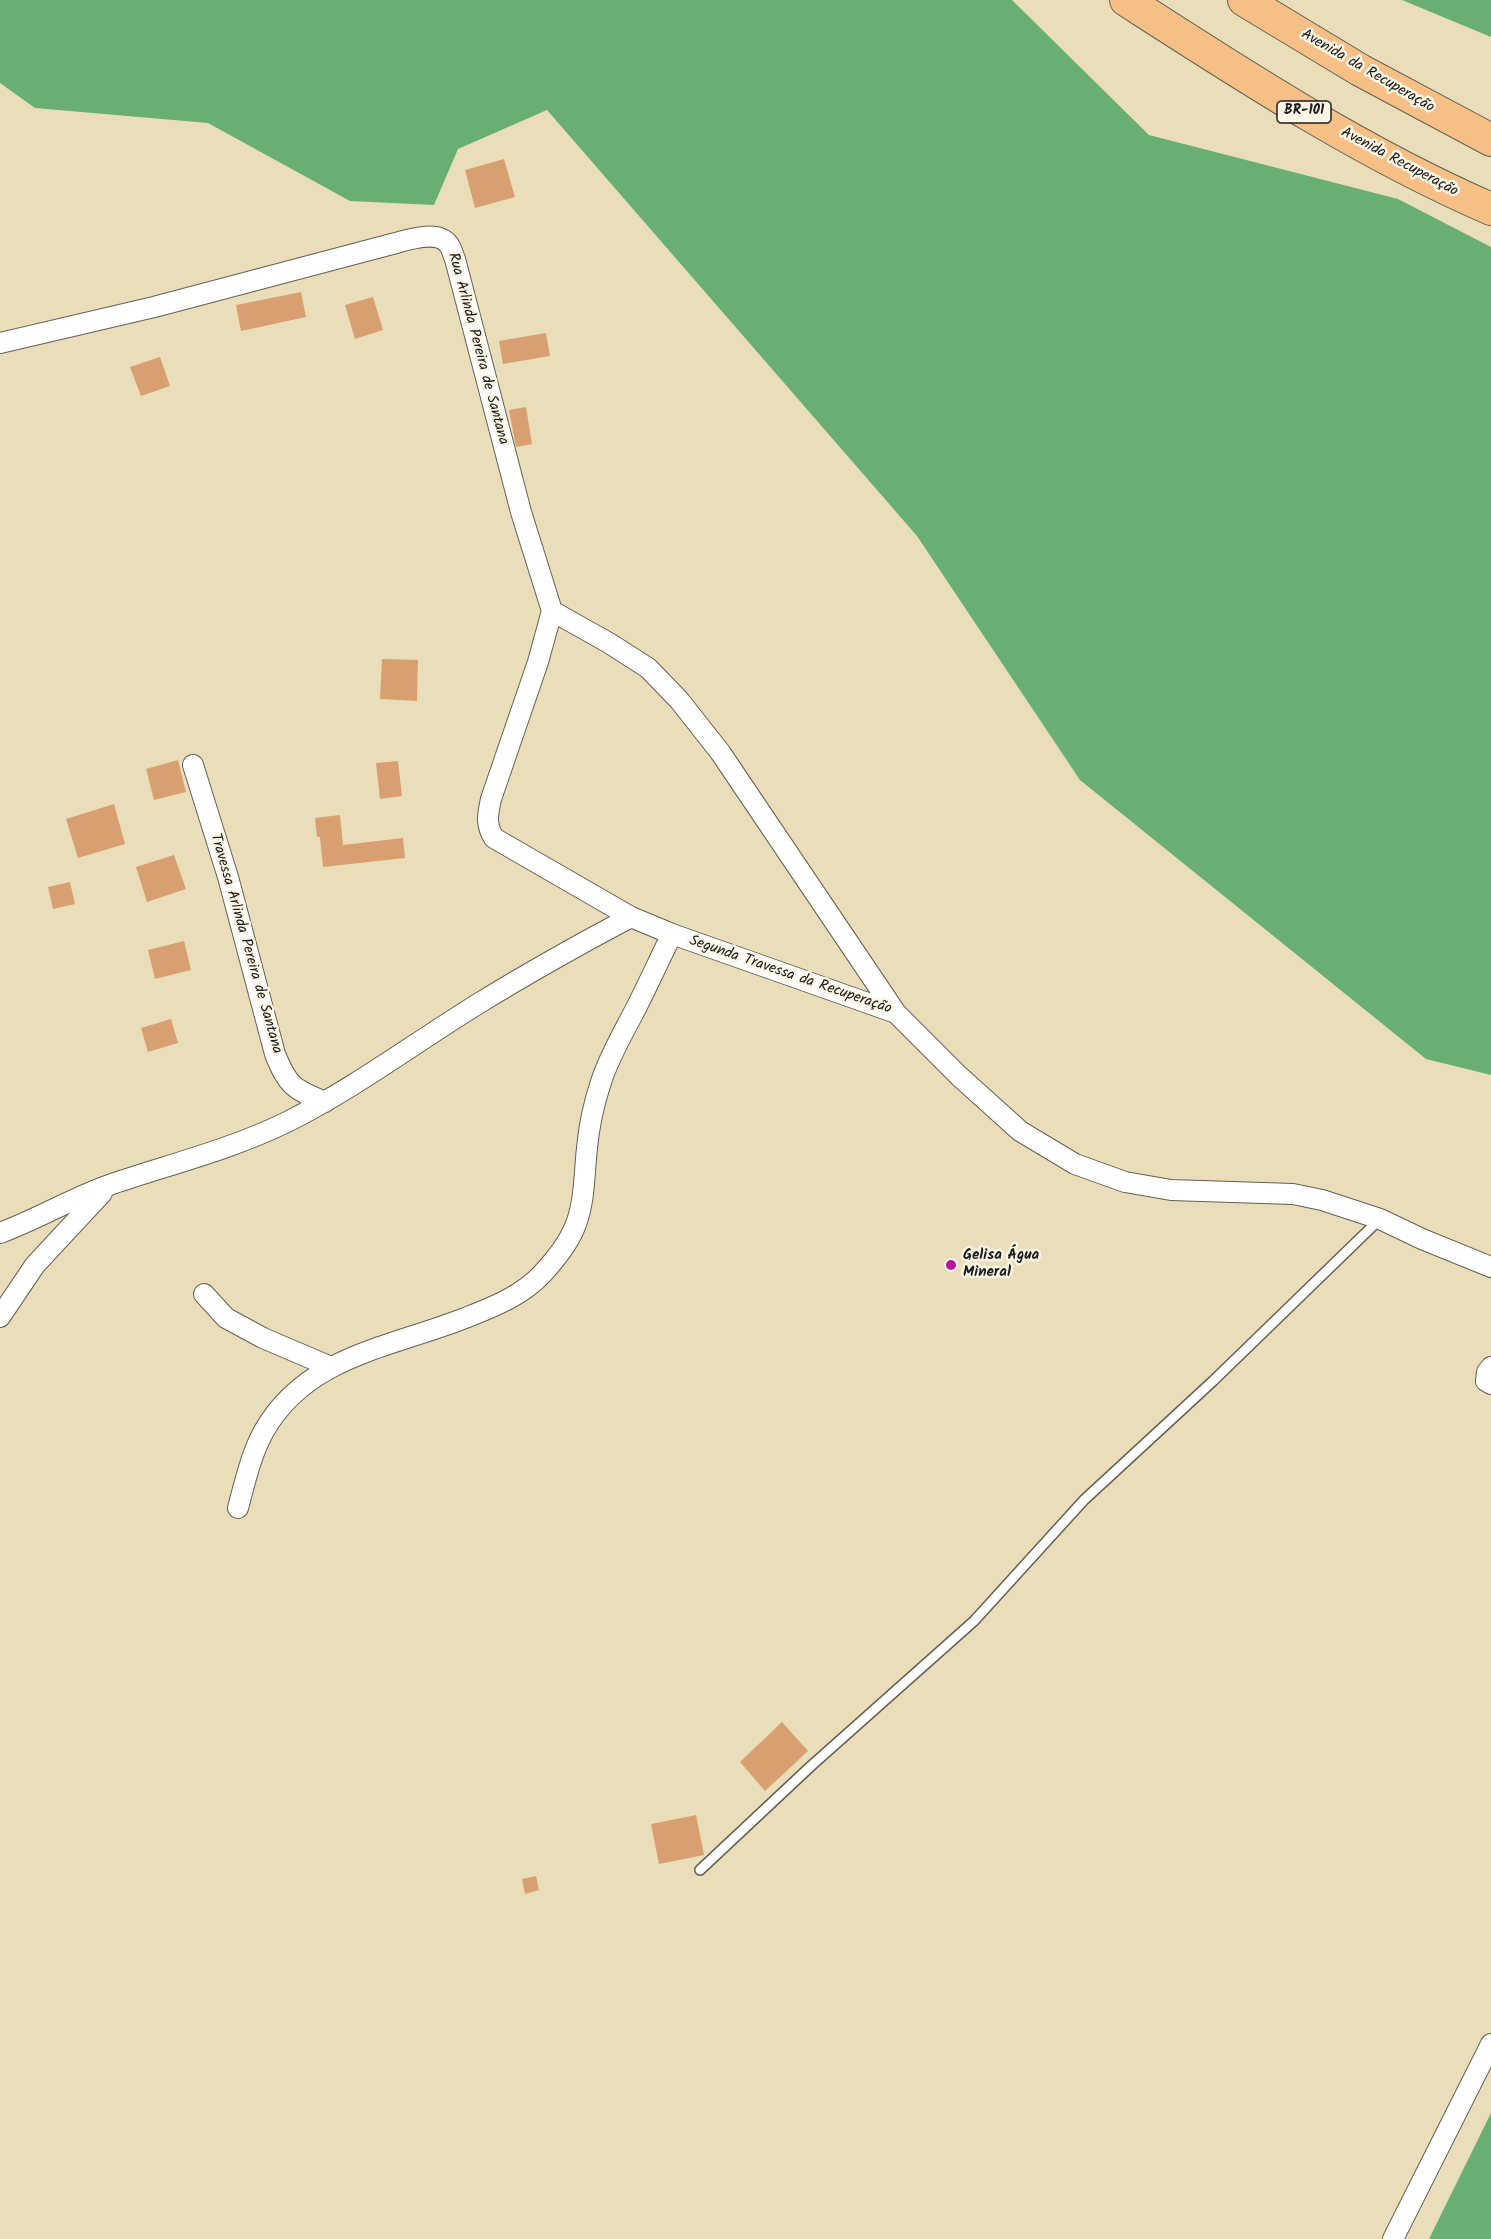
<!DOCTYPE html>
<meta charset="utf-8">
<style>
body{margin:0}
canvas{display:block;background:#e9deb9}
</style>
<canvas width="1491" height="2239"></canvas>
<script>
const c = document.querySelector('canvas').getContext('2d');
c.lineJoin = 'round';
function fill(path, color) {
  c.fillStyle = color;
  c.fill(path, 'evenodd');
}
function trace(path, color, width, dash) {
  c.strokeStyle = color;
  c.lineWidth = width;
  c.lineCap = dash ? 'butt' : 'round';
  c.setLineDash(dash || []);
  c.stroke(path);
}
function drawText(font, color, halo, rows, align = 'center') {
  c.font = font + ' Kalam,sans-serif';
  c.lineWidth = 5;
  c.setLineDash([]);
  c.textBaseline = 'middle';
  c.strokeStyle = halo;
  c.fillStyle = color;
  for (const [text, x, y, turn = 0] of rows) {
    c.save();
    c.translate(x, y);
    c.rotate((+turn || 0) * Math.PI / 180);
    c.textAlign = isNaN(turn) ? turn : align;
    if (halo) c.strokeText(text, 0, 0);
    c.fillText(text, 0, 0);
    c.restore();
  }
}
fill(new Path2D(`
 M0,0h1012l137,135 249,64 93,48v828l-65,-16 -346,-279 -163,-244 -370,-426 -89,39 -24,56 -84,-4 -142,-78 -173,-15 -35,-25z
 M1402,0h89v37z
 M1491,2113v126h-62z`), '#69af74');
fill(new Path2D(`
 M504,159l11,38 -40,11 -10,-38z
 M301,292l5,25 -65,14 -5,-26z
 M373,297l10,33 -28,9 -10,-34z
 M546,333l4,23 -47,8 -4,-23z
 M160,357l10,29 -29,10 -11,-29z
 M526,407l6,37 -16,3 -7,-37z
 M382,659l36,1 -1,41 -37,-2z
 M178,760l8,32 -32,8 -8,-31z
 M398,761l4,35 -22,3 -4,-36z
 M114,804l11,40 -47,14 -12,-39z
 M340,815l3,30 60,-7 2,20 -82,9 -3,-30h-3l-2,-19z
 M174,855l12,34 -39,13 -11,-35z
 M70,882l5,22 -22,5 -5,-22z
 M184,941l7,29 -36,9 -7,-29z
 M171,1019l7,24 -30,9 -7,-24z
 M782,1722l26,29 -43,40 -25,-29z
 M696,1815l8,40 -45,9 -8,-40z
 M536,1876l3,14 -14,4 -3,-15z`), '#d8a070');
const service = new Path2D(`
 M700,1870l111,-104 163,-145 110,-121 129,-119 167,-162`);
const minor = new Path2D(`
 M0,343l154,-36 238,-63c15,-4 46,-15 57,1 3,4 4,10 6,14l66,253 31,99 -14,51 -47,137c-3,15 -6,25 3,39l137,79 41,17 224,79 63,63 61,55 55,33 50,18 46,8 122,4 29,6 58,19 42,20 69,28
 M552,611l57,32 39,25 31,32 41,52 176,261
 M193,765l35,112 47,177c13,32 18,35 50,48
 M0,1233c38,-14 74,-36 112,-49 59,-20 120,-35 175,-62 68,-34 129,-80 194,-120 49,-30 99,-58 150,-85
 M204,1294l22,24 37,20 68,29
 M0,1317l35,-52 67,-72
 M1491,1367l-4,5 -1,9 5,3
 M238,1508c7,-26 13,-54 26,-77 42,-75 128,-84 201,-113 28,-11 57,-22 78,-45 12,-13 24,-28 31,-44 11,-25 10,-54 13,-81 2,-22 7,-45 14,-66 8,-25 21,-47 33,-70 13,-25 25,-52 38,-78
 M1393,2239l98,-195`);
const trunk = new Path2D(`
 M1126,0c118,76 236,153 365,209
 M1244,0l116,70 131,70`);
trace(service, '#646053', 12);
trace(minor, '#646053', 22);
trace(trunk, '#646053', 34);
trace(service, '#fff', 9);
trace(minor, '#fff', 20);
trace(trunk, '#f5bf86', 32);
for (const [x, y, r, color] of [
 [951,1265,6,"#b5179e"]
]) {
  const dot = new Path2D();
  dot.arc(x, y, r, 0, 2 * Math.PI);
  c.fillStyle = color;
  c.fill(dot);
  trace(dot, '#fcf5e5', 2);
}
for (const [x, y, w] of [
 [1304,112,54]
]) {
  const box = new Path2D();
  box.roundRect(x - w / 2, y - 11, w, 22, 4.5);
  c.fillStyle = '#fcf5e5';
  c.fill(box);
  trace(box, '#1c1c1c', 1.5);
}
drawText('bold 14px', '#1c1c1c', null, [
 ["BR-101",1304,112]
]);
drawText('15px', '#1c1c1c', '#fcf5e5', [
 ["Avenida da Recuperação",1367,72,30],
 ["Avenida Recuperação",1399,163,28],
 ["Rua Arlinda Pereira de Santana",477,349,75],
 ["Travessa Arlinda Pereira de Santana",245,944,74],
 ["Segunda Travessa da Recuperação",790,976,19]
]);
drawText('bold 15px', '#1c1c1c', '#fcf5e5', [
 ["Gelisa Água",963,1256],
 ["Mineral",963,1273]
], 'left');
</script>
